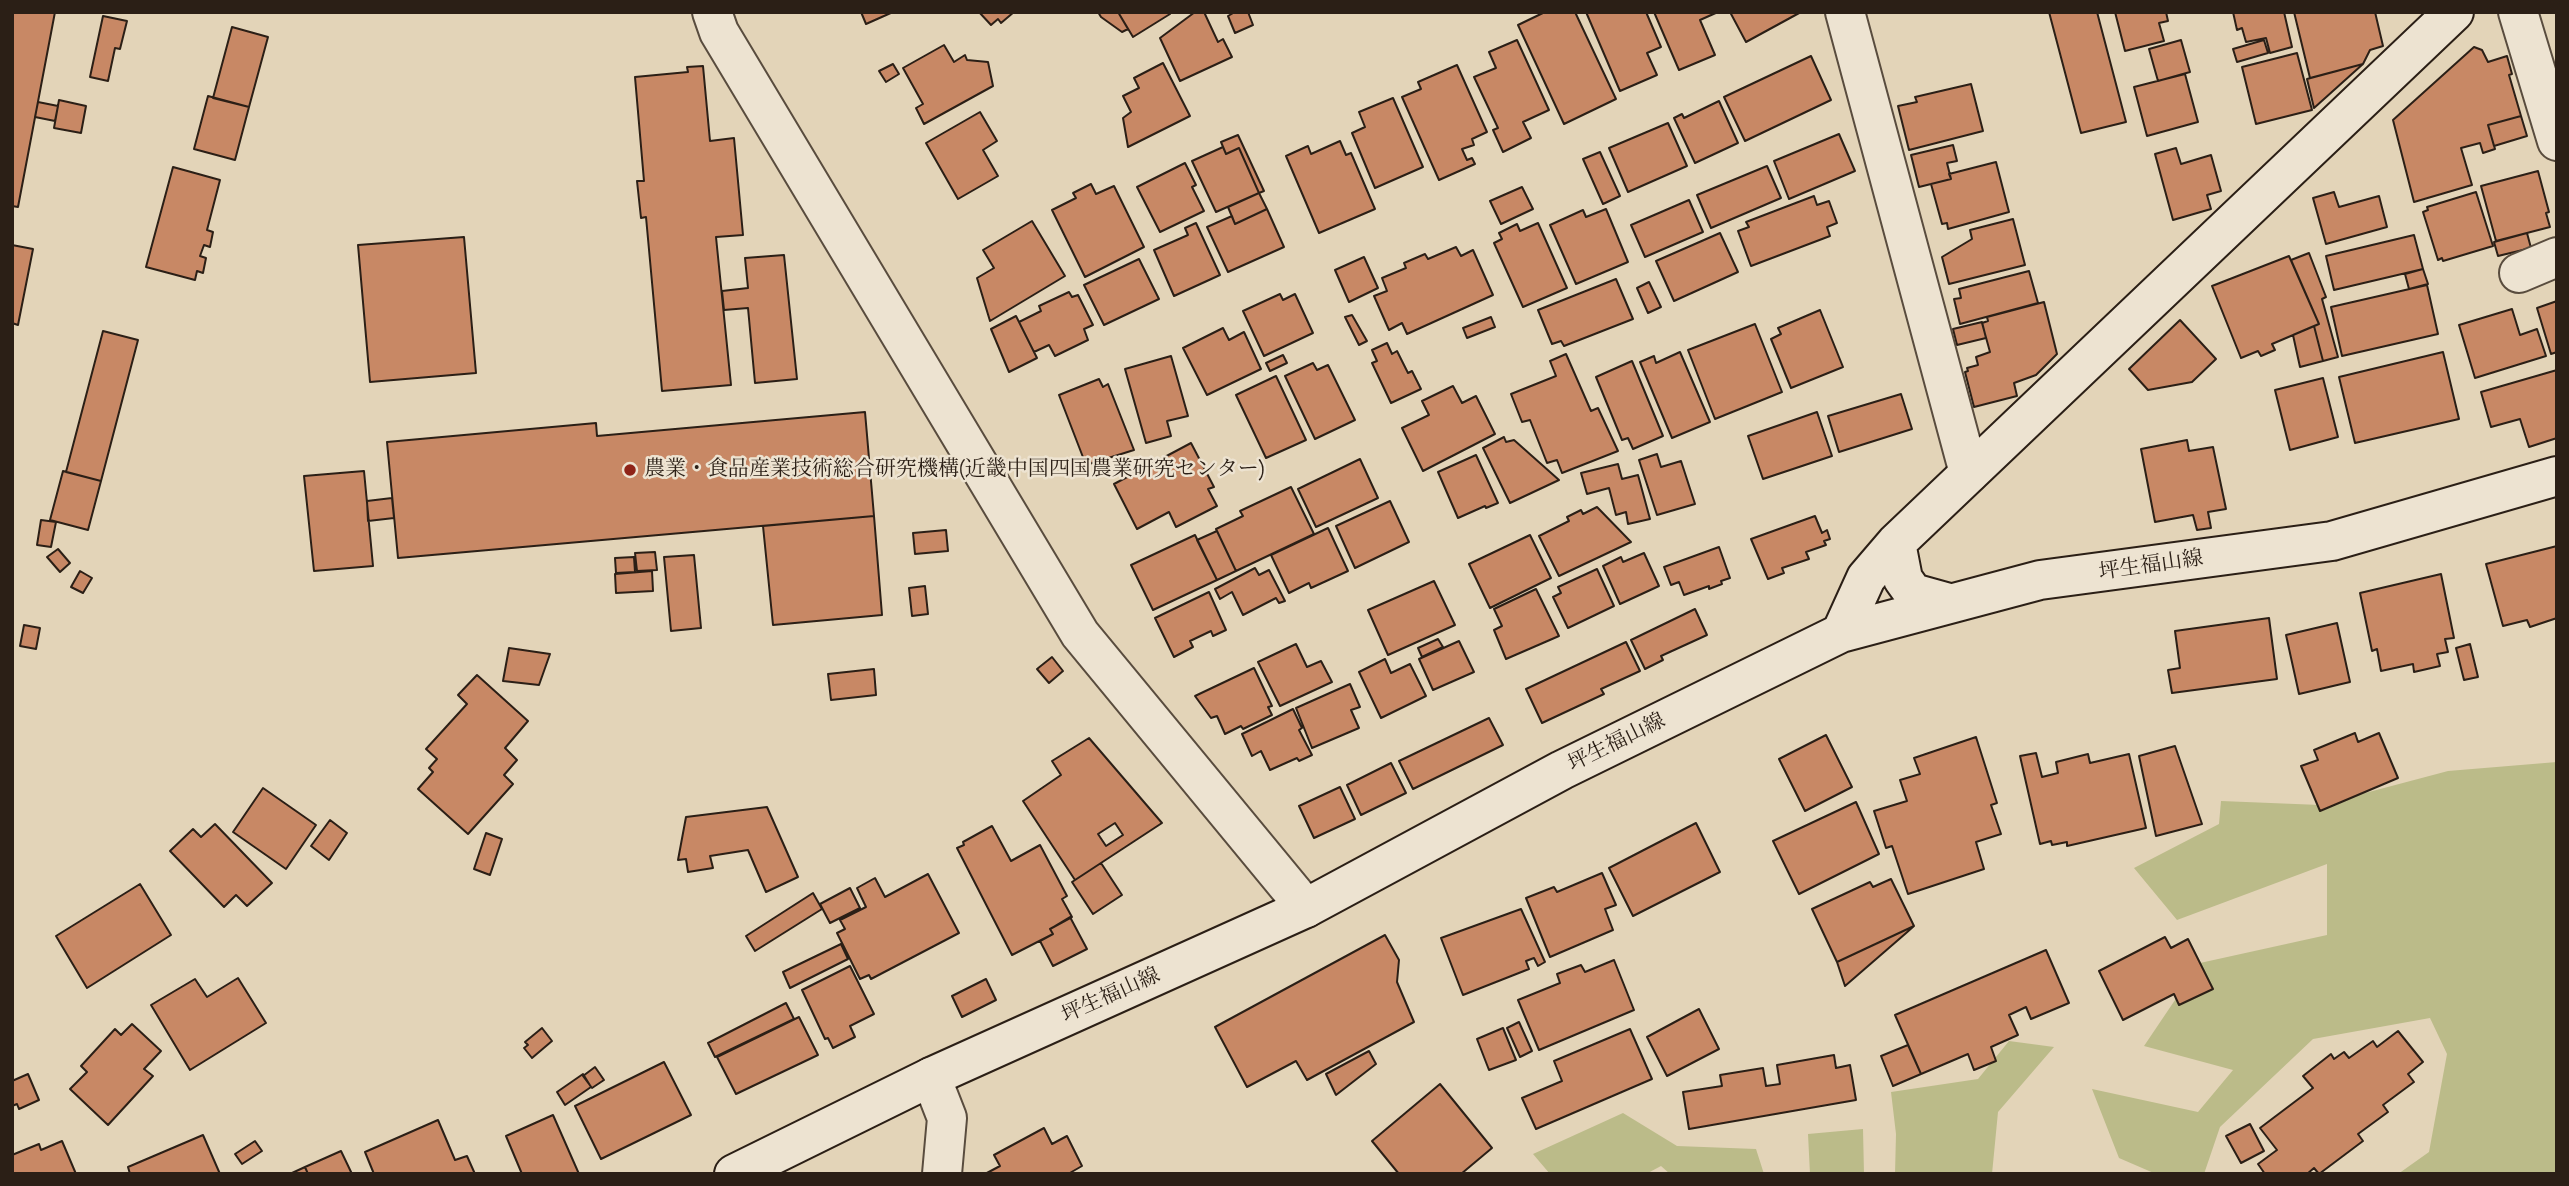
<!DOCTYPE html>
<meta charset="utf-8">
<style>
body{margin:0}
#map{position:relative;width:2569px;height:1186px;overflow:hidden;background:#e3d4b8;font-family:"IM FELL Great Primer",serif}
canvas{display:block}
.frame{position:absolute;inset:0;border:14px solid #2b1f16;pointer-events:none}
</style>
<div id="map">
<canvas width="2569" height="1186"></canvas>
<div class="frame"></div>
</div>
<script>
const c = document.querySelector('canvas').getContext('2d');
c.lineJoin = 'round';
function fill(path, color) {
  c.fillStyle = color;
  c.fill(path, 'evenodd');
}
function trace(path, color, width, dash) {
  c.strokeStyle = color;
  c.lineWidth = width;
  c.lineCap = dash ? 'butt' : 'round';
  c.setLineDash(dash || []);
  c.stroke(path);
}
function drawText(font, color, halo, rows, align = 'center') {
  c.font = font + ' "IM FELL Great Primer","Noto Serif JP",serif';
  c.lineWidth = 5;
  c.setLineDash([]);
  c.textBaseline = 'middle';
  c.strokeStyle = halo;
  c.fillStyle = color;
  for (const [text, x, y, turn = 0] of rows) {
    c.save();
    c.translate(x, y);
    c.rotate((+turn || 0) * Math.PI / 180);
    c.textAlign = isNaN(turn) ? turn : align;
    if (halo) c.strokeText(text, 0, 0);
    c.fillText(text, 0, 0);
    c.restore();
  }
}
fill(new Path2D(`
 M2557,762v412h-159l31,-22 18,-98 -17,-36 -117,21 -93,88 -16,47h-48l-37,-16 -27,-69 106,23 35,-42 -89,-24 56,-83 127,-28v-71l-150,56 -43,-52 85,-44 2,-23 99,4 128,-34z
 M2009,1041l45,6 -56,65 -6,62h-97l1,-40 -5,-42 87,-13z
 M1623,1113l54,33 79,3 8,25h-94l-9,-8 -15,8h-96l-17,-20z
 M1863,1129l1,45h-54l-2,-40z`), '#bbbb89');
const building = new Path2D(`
 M12,12h43l-37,195 -6,-1z
 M861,12h32l-27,12z
 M979,12h35l-13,11 -3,-4 -7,6z
 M1098,12h20l10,17 -6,3 -21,-15z
 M1118,12h50l2,2 -37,23z
 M1195,12h9l14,30 5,-3 9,18 -52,24 -20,-43z
 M1235,12h13l5,13 -18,8 -7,-17z
 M1545,12h30l41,87 -52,25 -46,-99z
 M1586,12h60l15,35 -14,6 10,22 -37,16z
 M1654,12h64l-18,8 15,35 -36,15z
 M1730,12h71l-55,30z
 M2049,12h48l29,110 -45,11z
 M2115,12h51l2,9 -9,2 5,18 -39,10z
 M2233,12h51l8,35 -22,6 -4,-15 -20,4 -4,-14 -5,2z
 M2294,12h81l8,34 -13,4 -7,14 -53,14z
 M103,16l24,5 -7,28 -5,-1 -7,33 -18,-4z
 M232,27l36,10 -19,70 -36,-9z
 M1517,40l32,70 -26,12 8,16 -28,14 -10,-22 5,-2 -24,-51 22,-9 -7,-16z
 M2181,40l9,32 -32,9 -9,-32z
 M2264,40l4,13 -31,9 -4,-13z
 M944,45l10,17 11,-7 2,5 21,2 5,24 -69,38 -8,-16 7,-4 -20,-36z
 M2474,47l8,3 6,12 19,-6 5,18 -3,1 12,41 -33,9 7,24 -12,4 -3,-10 -19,5 11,37 -58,17 -21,-82z
 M2297,53l15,57 -56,14 -14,-57z
 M1811,56l20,44 -86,41 -21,-44z
 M1163,63l27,53 -62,31 -5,-29 8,-6 -8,-16 16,-8 -5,-10z
 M893,64l6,10 -13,8 -7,-11z
 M2363,64l-49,44 -7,-29z
 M1457,65l30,67 -15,7 2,6 -12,4 5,11 5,-2 3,6 -36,16 -37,-83 19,-8 -3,-7z
 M703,66l7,75 24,-3 9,97 -27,2 15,148 -69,6 -16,-174 -5,1 -4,-37h7l-9,-104 53,-5 -1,-5z
 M2185,74l13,48 -51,14 -13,-49z
 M1971,84l12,47 -74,19 -11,-44 19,-4 -2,-5z
 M208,96l41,11 -14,53 -41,-11z
 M1393,98l30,69 -48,21 -23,-55 13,-6 -6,-15z
 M59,100l27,6 -5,27 -27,-5z
 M1719,101l19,42 -43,20 -21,-45 8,-4 2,4z
 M38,102l20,4 -3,15 -20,-4z
 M980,112l17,29 -14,9 15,26 -40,23 -32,-56z
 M2521,116l6,20 -33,10 -6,-21z
 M1668,123l19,43 -59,26 -19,-44z
 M1839,134l16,37 -66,28 -15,-38z
 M1238,135l26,56 -5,2 -20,-45 -13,6 -5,-12z
 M1340,141l6,14 5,-2 24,56 -56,24 -33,-77 22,-10 3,8z
 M1953,145l4,16 -10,2 4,16 -32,8 -8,-32z
 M1223,147l3,7 13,-6 20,45 -43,19 -24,-51z
 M2176,148l5,16 30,-9 10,36 -14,4 4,14 -38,11 -18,-66z
 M1600,152l20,44 -17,8 -20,-45z
 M1996,162l13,50 -61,17 -1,-6 -5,1 -11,-40 20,-5 -2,-5z
 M1185,163l11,22 -4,2 12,24 -44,21 -23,-45z
 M1767,166l14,32 -70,30 -14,-33z
 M173,167l47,13 -13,50 6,2 -3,15 -6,-2 -4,11 6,2 -3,15 -6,-2 -2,9 -49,-13z
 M2538,171l11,41 -3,1 4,14 -54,14 -15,-55z
 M1091,184l5,10 18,-8 30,61 -59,30 -33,-67 24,-12 -3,-5z
 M1522,187l11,22 -32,15 -11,-23z
 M2334,192l5,15 40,-11 8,31 -61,17 -13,-46z
 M2476,192l17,54 -50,15 -1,-3 -4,2 -15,-48 5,-2 -1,-3z
 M1259,193l8,16 -32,15 -7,-17z
 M1814,196l3,9 12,-4 8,22 -10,4 3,9 -79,30 -13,-35 11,-4 -3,-5z
 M1689,200l14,32 -58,25 -14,-32z
 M1267,209l17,38 -56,25 -21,-45 25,-11 3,8z
 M1606,209l22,53 -52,22 -26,-59 33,-15 3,7z
 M2013,219l12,46 -76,19 -7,-27 30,-18 -2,-9z
 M1032,221l33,55 -75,45 -13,-43 17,-10 -11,-18z
 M1196,223l24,52 -46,21 -20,-46 34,-15 -3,-7z
 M1538,223l29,65 -44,19 -29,-64 8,-4 -3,-6 18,-9 3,7z
 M1720,233l18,39 -64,29 -18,-40z
 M2527,233l4,15 -33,8 -4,-14z
 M2414,235l9,34 -89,21 -8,-34z
 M464,237l12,136 -106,9 -12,-137z
 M12,245l21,4 -15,76 -6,-2z
 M1456,247l5,9 12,-6 20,45 -86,39 -5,-11 -13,7 -15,-34 13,-5 -5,-13 24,-10 -2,-5 21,-9 3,5z
 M2309,253l17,44 -4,2 16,58 -15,4 -9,-35 5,-2 -28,-64z
 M784,255l13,124 -42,4 -7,-75 -24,2 -2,-19 26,-3 -3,-30z
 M2289,256l30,68 -47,20 3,6 -14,6 -3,-5 -17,7 -29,-72z
 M1364,257l14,31 -29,14 -14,-32z
 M1139,259l20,40 -55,26 -20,-40z
 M2423,269l5,15 -19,5 -4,-15z
 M2029,271l9,32 -78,21 -6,-25 7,-1 -2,-9z
 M1616,279l17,40 -69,27 -3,-5 -9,3 -14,-34z
 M1649,282l12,25 -13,6 -11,-25z
 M2427,285l11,49 -96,22 -11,-49z
 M1069,292l3,5 6,-2 15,30 -9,4 4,11 -33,16 -6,-11 -15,7 -15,-30 22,-11 -2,-5z
 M1280,294l3,6 12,-6 18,39 -49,23 -21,-45z
 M2557,301v51l-6,2 -14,-46z
 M2044,302l13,52 -21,21 -22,8 3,13 -43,11 -9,-35 3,-1 -1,-3 11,-3 -2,-8 14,-5 -8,-29 6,-2 -1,-4z
 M2512,309l8,26 17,-6 9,27 -71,22 -16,-53z
 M1820,310l23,57 -52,21 -20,-49 10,-5 -3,-6z
 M1352,315l15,26 -8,4 -14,-28z
 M1016,316l21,42 -28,14 -18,-43z
 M1491,317l4,10 -28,11 -4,-10z
 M2180,320l36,39 -24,23 -44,8 -19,-21z
 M1982,322l4,16 -29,7 -4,-16z
 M1755,324l27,68 -67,27 -27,-69z
 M2314,326l9,35 -23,6 -7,-32z
 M1223,328l6,12 15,-8 17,37 -54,26 -24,-47z
 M103,331l35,9 -37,141 -35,-9z
 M1387,343l5,11 5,-3 11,22 4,-2 9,18 -30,14 -19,-40 5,-2 -5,-11z
 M1680,352l30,70 -38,16 -32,-76 14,-6 2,7z
 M2443,352l16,67 -104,24 -16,-66z
 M1566,354l25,57 7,-3 20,43 -56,22 -5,-13 -10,3 -17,-43 -8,2 -11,-28 45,-18 -6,-15z
 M1283,355l4,8 -17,8 -4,-8z
 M1171,356l17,60 -21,5 4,15 -25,7 -21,-74z
 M1632,361l31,75 -30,13 -5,-11 -6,2 -26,-63z
 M1313,363l4,7 11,-5 27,55 -40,19 -30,-63z
 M2557,370v68l-28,9 -9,-28 -29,8 -10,-35z
 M1276,376l30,64 -40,18 -30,-63z
 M2323,378l15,59 -48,13 -15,-60z
 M1099,379l4,8 5,-3 26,66 -48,15 -27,-70z
 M1453,386l9,17 14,-7 19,38 -72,37 -21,-43 27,-13 -7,-14z
 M1901,394l11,35 -73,23 -11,-36z
 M865,412l9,104 -476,42 -11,-116 209,-19 1,13z
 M1817,412l15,44 -69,23 -15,-43z
 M1504,437l2,5 8,-2 45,40 -49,23 -27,-55z
 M2187,440l2,11 24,-4 13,62 -18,3 3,16 -14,2 -4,-15 -38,7 -14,-73z
 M1191,443l23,44 -6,2 9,17 -41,21 -7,-15 -32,17 -23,-45z
 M1657,454l4,13 20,-6 14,43 -38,11 -18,-55z
 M1476,455l22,48 -12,5 -1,-2 -27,12 -20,-46z
 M1360,459l18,39 -62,29 -18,-38z
 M1618,464l4,15 16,-4 12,44 -22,5 -2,-12 -10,3 -7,-27 -22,6 -6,-21z
 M63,471l38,10 -13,49 -38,-10z
 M364,471l9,95 -59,5 -10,-95z
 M1291,487l23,47 -78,37 -20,-42 27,-13 -3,-5z
 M392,498l2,20 -26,3 -1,-20z
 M1390,501l19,41 -54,26 -19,-42z
 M1597,507l34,35 -72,34 -20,-40 30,-15 -2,-4 14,-7 2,4z
 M874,516l8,99 -109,10 -10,-99z
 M1815,516l7,17 5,-3 3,9 -6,2 2,4 -20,7 3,7 -27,9 2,5 -16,6 -17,-40z
 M41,520l15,2 -5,25 -14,-2z
 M1328,528l20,43 -37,17 -2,-5 -20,10 -18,-38z
 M946,530l2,21 -33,3 -2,-21z
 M1217,531l19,40 -19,9 -20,-40z
 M1195,535l22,45 -64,30 -22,-45z
 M1530,535l21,43 -61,30 -21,-44z
 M2557,546v72l-27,9 -3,-7 -24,6 -17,-62z
 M1719,547l11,31 -9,3 1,3 -13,5v-3l-25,9 -5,-13 -8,3 -7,-18z
 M58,549l12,14 -10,9 -13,-15z
 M655,552l2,18 -20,1 -2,-18z
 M1644,553l15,33 -39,18 -17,-38 18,-9 2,5z
 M694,555l7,73 -30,3 -7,-74z
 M634,557l1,15 -19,1 -1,-15z
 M1255,568l4,7 10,-5 16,31 -6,2 -3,-5 -33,17 -11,-23 -12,7 -5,-10z
 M1597,569l17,37 -46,22 -15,-31 8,-4 -3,-6z
 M80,571l12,7 -9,15 -12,-6z
 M652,571l1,20 -37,2 -1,-19z
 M2441,574l13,64 -9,1 3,13 -11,2 3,12 -26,6 -1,-8 -32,7 -4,-22 -5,2 -12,-58z
 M1434,581l21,44 -67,30 -20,-45z
 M925,586l3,28 -16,2 -3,-28z
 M1536,589l23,47 -53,23 -12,-29 8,-4 -8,-17z
 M1209,592l17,38 -13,6 -2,-5 -21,10 3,6 -19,10 -19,-39z
 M1695,609l12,26 -46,21 2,4 -18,9 -14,-29z
 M2269,618l8,61 -105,14 -4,-23 12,-2 -5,-37z
 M2337,623l13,59 -51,12 -13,-59z
 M24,625l16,3 -4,21 -16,-3z
 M1438,639l5,8 -21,10 -4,-9z
 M1459,641l15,31 -41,18 -14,-31z
 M1626,642l14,29 -39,18 3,5 -62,29 -16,-34z
 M1296,644l11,23 14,-6 11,21 -52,24 -22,-44z
 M2470,644l8,33 -14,3 -8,-32z
 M509,648l41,6 -11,31 -36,-4z
 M1052,657l11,14 -14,12 -12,-14z
 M1385,659l6,14 19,-9 16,32 -45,22 -22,-46z
 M1254,668l18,38 -4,1 4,8 -29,14 -2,-3 -16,8 -8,-18 -6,2 -16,-22z
 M874,669l2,26 -45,5 -3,-26z
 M477,675l51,46 -23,27 12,12 -13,15 9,9 -45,50 -50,-45 15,-17 -4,-4 8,-9 -11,-10 41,-45 -9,-9z
 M1350,684l10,23 -9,3 8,18 -47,20 -16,-40z
 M1293,709l9,19 -3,2 13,25 -13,6 -2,-3 -27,12 -9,-19 -9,5 -10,-22z
 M1489,718l14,27 -90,44 -14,-28z
 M2355,733l3,9 21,-9 19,45 -78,33 -19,-45 17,-6 -4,-10z
 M1826,735l26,52 -47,24 -26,-52z
 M1976,737l21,66 -6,2 10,29 -25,8 8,27 -76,25 -16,-48 -6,2 -12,-37 33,-10 -7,-21 20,-6 -6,-16z
 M1089,738l73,85 -87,57 -52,-79 38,-26 -9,-14zM1115,823l8,12 -17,11 -8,-12z
 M2175,746l27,78 -46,12 -17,-80z
 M2036,753l6,24 16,-4 -2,-11 32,-8 2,9 39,-9 17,74 -79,18v-4l-15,3 -1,-4 -11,3 -20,-88z
 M1391,763l15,30 -45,22 -14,-30z
 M1340,787l15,32 -41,19 -15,-32z
 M263,788l53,37 -30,44 -53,-37z
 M1856,802l23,52 -80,40 -26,-53z
 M767,807l31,70 -32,15 -18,-42 -38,6 3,12 -25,4 -2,-13 -8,1 8,-43z
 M330,820l17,13 -18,27 -18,-14z
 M1696,823l24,49 -87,44 -24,-48z
 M215,824l57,59 -25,23 -11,-11 -12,12 -54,-56 23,-22 8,8z
 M992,826l19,35 29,-16 27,51 -5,3 10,18 -22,12 3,5 -41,21 -55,-107 7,-3 -1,-3z
 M486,833l16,6 -12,36 -16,-6z
 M1101,863l21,32 -29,19 -21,-32z
 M1602,873l14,32 -11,4 8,21 -63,27 -24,-59 28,-11 3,5z
 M928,874l31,59 -88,46 -2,-4 -9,4 -23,-46 8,-4 -5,-9 26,-13 -9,-19 18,-10 10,19z
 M1891,879l23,47 -77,36 -25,-53 58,-27 3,5z
 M140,884l31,51 -84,53 -31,-52z
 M850,888l10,20 -30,15 -10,-19z
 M813,893l9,16 -67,42 -9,-15z
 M1521,909l24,53 -7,4 -4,-8 -8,3 3,8 -66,26 -22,-57z
 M1070,917l17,32 -34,17 -13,-25 13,-7 -3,-5z
 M1914,926l-9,8 -60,52 -8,-24z
 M1385,935l14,25 -2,22 17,40 -107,58 -11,-19 -49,26 -32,-60z
 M2165,937l6,11 17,-9 25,50 -34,16 -5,-11 -51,26 -24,-49z
 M841,944l7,15 -58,29 -7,-16z
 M2046,950l23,53 -38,16 -5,-12 -17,8 9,20 -27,12 5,14 -22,9 -6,-16 -47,20 -26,-59z
 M1614,960l20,50 -95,40 -21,-50 42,-17 -3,-9 24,-9 4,7z
 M850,966l24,48 -24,12 5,11 -22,11 -5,-10 -3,1 -23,-49z
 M238,978l28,45 -76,47 -39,-65 44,-26 12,18z
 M986,979l10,21 -34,17 -10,-21z
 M786,1003l8,16 -79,38 -7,-14z
 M1699,1009l20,40 -52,27 -20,-39z
 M799,1017l19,38 -82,39 -19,-37z
 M1519,1022l13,29 -12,6 -13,-29z
 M132,1024l29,27 -17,18 9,7 -45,49 -38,-36 17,-17 -6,-6 34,-37 6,6z
 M542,1028l10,13 -20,17 -8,-10 4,-3 -3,-3z
 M1503,1028l13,32 -27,10 -12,-31z
 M1630,1029l22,50 -116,50 -14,-31 40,-17 -8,-20z
 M2398,1031l25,31 -15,12 6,8 -31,23 5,7 -30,22 5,7 -44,33 -5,-6 -7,6h-42l-7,-10 19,-14 -17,-22 53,-40 -10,-12 28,-22 3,5 10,-7 5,6 24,-17 4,6z
 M1908,1045l13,29 -28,12 -12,-30z
 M1369,1051l7,13 -40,31 -10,-21z
 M1834,1055l2,13 14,-3 6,35 -167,29 -6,-37 39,-6 -2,-11 43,-7 3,18 14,-2 -3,-19z
 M664,1062l27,53 -90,44 -26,-53z
 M595,1067l9,13 -12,8 -9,-12z
 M28,1074l11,26 -20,9 -2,-5 -5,2v-25z
 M583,1074l8,13 -26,18 -8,-13z
 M1440,1084l52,64 -31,26h-62l-27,-33z
 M553,1115l26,59h-57l-16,-38z
 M438,1120l17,40 12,-4 8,18h-101l-9,-22z
 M2250,1124l14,27 -23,12 -15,-27z
 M1044,1128l8,16 15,-8 15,30 -14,8h-83l15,-8 -6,-11z
 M203,1135l17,39h-90l-2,-7z
 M62,1141l14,33h-64v-19l27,-11 2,6z
 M255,1141l7,10 -20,13 -7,-10z
 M341,1151l11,23h-44l-3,-7z
 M305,1167l3,7h-16v-1z`);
fill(building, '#c88865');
trace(building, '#2b1f16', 2);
const street = new Path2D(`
 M712,12l7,20 361,602 226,274
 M1845,12l124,461
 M2518,12l39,129
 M2519,273l38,-16
 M931,1077l16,41 -5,56`);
const secondary = new Path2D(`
 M1896,543l7,36 10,14 36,10
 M1841,633l25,-55 30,-35 558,-531
 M734,1174l197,-97 375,-169 256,-138 279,-137 199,-53 292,-39 225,-65`);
trace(street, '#594c3e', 42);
trace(secondary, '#2b1f16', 42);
trace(street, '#ede3d1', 38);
trace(secondary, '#ede3d1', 38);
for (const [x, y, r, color] of [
 [630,470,7,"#8f2418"]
]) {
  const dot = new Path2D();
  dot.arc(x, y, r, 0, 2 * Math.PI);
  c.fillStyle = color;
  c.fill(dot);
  trace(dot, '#ede3d1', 2.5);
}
drawText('21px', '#2b1f16', '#ede3d1', [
 ["農業・食品産業技術総合研究機構(近畿中国四国農業研究センター)",644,470]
], 'left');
drawText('21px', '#2b1f16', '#ede3d1', [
 ["坪生福山線",2151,566,-8],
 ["坪生福山線",1617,743,-26],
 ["坪生福山線",1111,996,-24]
]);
</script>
